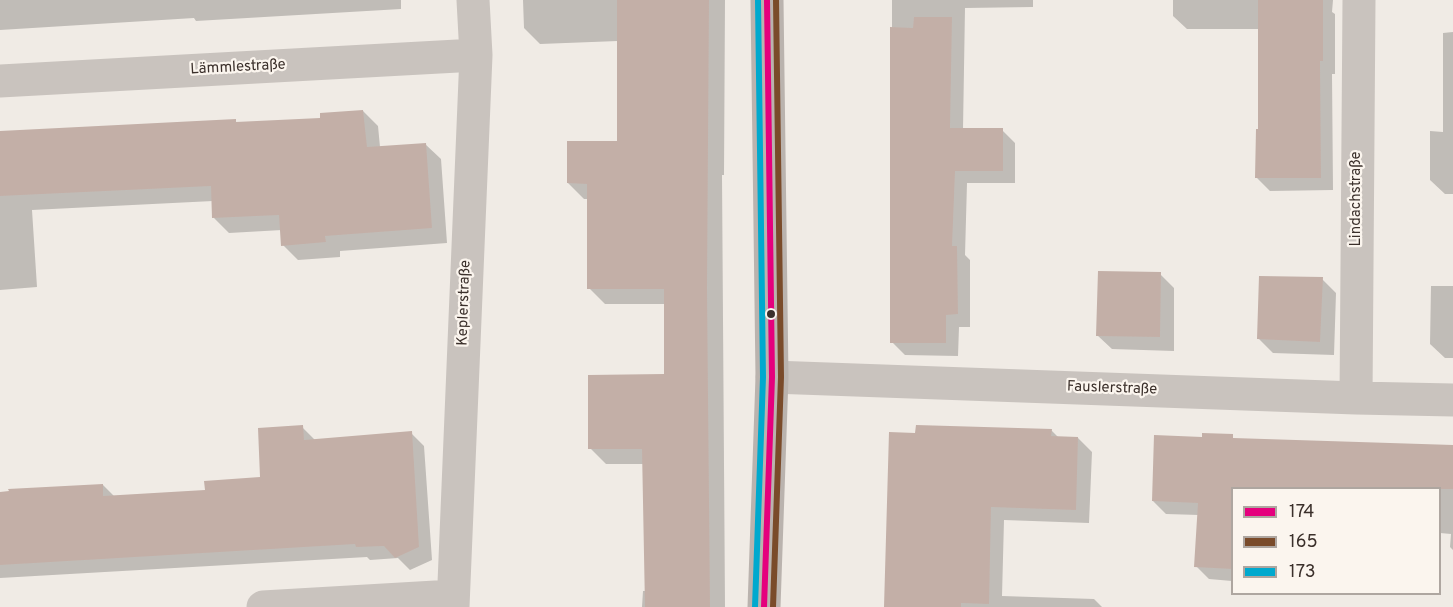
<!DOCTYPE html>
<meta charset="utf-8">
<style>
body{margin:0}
#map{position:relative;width:1453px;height:607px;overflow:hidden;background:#f0ebe5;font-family:Overpass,sans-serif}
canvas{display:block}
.legend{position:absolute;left:1231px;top:487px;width:210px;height:108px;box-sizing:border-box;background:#fbf5ee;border:2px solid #aea6a0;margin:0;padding:8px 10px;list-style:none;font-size:18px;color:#3b302b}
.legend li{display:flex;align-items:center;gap:12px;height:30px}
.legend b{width:30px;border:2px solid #aea6a0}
</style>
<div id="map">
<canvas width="1453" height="607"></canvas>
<ul class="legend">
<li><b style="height:8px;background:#e5007d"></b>174</li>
<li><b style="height:8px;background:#7a4b2a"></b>165</li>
<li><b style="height:8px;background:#00a9ce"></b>173</li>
</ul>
</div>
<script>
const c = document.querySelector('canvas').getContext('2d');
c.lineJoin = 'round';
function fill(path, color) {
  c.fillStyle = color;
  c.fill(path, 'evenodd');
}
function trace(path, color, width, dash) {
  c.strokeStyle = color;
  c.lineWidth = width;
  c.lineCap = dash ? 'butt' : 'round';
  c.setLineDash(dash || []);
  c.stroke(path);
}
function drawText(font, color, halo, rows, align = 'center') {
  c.font = font + ' Overpass,sans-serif';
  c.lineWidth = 4.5;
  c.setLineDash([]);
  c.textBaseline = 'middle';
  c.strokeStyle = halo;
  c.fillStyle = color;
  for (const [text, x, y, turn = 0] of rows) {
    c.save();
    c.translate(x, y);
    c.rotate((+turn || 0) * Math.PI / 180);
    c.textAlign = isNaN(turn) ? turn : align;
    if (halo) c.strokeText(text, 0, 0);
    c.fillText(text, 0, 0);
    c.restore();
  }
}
fill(new Path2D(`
 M0,0h401v9l-205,12 -2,-3 -194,12z
 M523,0h202l-1,175h-2l3,432h-83l1,-16h3l-2,-127h-38l-16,-16 76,-72 -1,-72h-60l-16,-16v-89h-5l-16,-16 50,-41v-101l-78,3 -16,-16z
 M892,0h141v7l-68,1 -2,121 39,1 13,13v40h-48l-2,72 5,5v67h-11l-1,29 -53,-1 -13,-13z
 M1173,0h160l-1,12 3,2v60h-3l1,116 -63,1 -13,-13 3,-48v-101h-73l-14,-13z
 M1453,32v162h-8l-15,-14v-49l13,1v-99z
 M363,111l15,15 2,21 45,-3 16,15 6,84 -107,8v6l-42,3 -15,-15 -1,-15 -53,3 -15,-15 -1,-17 -181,9 5,77 -37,3v-157l235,-12 3,2 84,-4z
 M1160,274l14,14v63l-62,-2 -15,-14z
 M1322,279l14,14 -2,62 -61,-2 -14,-14z
 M1431,286h22v72h-8l-15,-14z
 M302,427l14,14 95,-8 13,13 8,114 -22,10 -12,-12 -28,2 -3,-3 -367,21v-85l103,-8 12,12 92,-6 55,-13z
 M1051,430l8,8h19l14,14 -3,71 -85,-3 -2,76 92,3 8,8h-216l31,-172z
 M1453,447v103l-3,-3 1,-13 -11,-1v-45h-208v93l-23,-2 -13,-13 3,-51 -33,-1 -13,-13z`), '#0003');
fill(new Path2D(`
 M617,0h92l-2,288 3,319h-65l-3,-158h-54v-74l76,-1v-85h-77v-105l-20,-1v-42h50z
 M1258,0h65v61h-3l1,117h-66l1,-49h2z
 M914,17h38l-2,111h53v43h-48l-3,75h5l1,68 -12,1v28h-56v-316l23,1z
 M363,110l4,37 59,-4 6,85 -107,8 1,6 -45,4 -2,-31 -67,3 -1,-32 -211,10v-65l236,-12v3l84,-4v-5z
 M1098,271l63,1 -1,65 -64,-1z
 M1259,276l64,1 -3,65 -63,-3z
 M303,425l1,15 108,-9 7,116 -24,11 -11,-12 -28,1 -1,-3 -355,21v-73l9,-1 -1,-2 95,-5v12l102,-6 -1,-9 56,-4 -2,-49z
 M916,425l136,4 -1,7 27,1 -2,73 -85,-3 -2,97 -28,-1v4h-77l5,-175 26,1z
 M1202,433l31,1v4l220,7v44h-220v80l-39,-2 4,-64 -46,-2 2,-66 48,2z`), '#c3afa7');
trace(new Path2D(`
 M0,81l476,-26
 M772,377l584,21 97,2
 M1356,398l3,-398
 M263,607l190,-11
 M453,607l23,-552 -3,-55`), '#c9c3be', 33);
trace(new Path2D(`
 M764,607l8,-230 -5,-377`), '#bab3ae', 33);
trace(new Path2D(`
 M764,607l8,-230 -5,-377`), '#e5007d', 6);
trace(new Path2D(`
 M773,607l8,-230 -5,-377`), '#7a4b2a', 6);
trace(new Path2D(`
 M755,607l8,-230 -5,-377`), '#00a9ce', 6);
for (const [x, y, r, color] of [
 [771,314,5,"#3b302b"]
]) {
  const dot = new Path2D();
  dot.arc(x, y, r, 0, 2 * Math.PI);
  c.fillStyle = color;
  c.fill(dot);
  trace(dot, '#fbf5ee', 2);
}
drawText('15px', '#3b302b', '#fbf5ee', [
 ["Lämmlestraße",238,68,-3],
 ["Lindachstraße",1357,199,-90],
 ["Keplerstraße",465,303,-88],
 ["Fauslerstraße",1112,389,2]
]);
</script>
